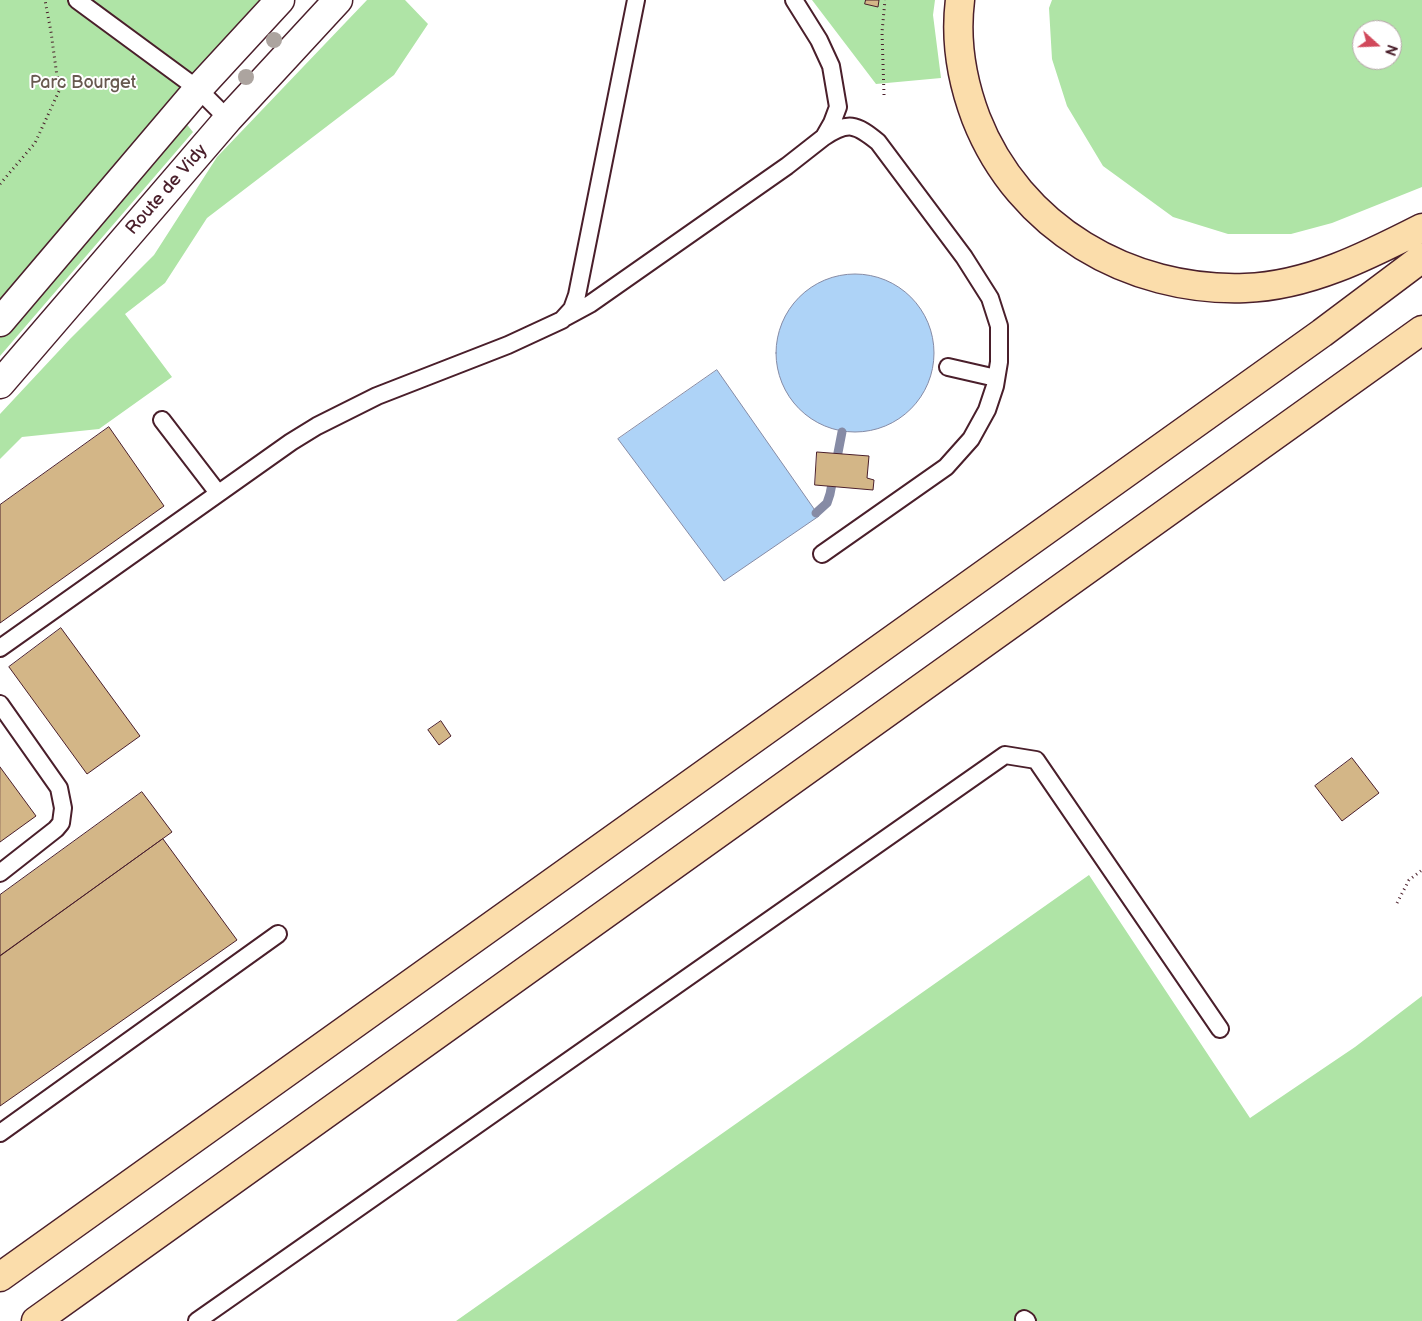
<!DOCTYPE html>
<style>
body{margin:0}
#map{position:relative;width:1422px;height:1321px;overflow:hidden;background:#fff;font-family:"Balsamiq Sans",sans-serif}
canvas{display:block}
.north{position:absolute;left:1352px;top:20px;width:50px;height:50px;box-sizing:border-box;background:#fff;border:1px solid #b7a5aa;border-radius:50%;rotate:110deg;font-size:14px;font-weight:700;line-height:20px;text-align:center;color:#4a1f2b}
.north::after{content:'';display:block;margin:auto;width:18px;height:22px;background:#d1495b;clip-path:polygon(50% 0,100% 100%,50% 72%,0 100%)}
</style>
<div id="map">
<canvas width="1422" height="1321"></canvas>
<div class="north">N</div>
</div>
<script>
const c = document.querySelector('canvas').getContext('2d');
c.lineJoin = 'round';
function fill(path, color) {
  c.fillStyle = color;
  c.fill(path, 'evenodd');
}
function trace(path, color, width, dash) {
  c.strokeStyle = color;
  c.lineWidth = width;
  c.lineCap = dash ? 'butt' : 'round';
  c.setLineDash(dash || []);
  c.stroke(path);
}
function drawText(font, color, halo, rows, align = 'center') {
  c.font = font + ' "Balsamiq Sans",sans-serif';
  c.lineWidth = 4;
  c.setLineDash([]);
  c.textBaseline = 'middle';
  c.strokeStyle = halo;
  c.fillStyle = color;
  for (const [text, x, y, turn = 0] of rows) {
    c.save();
    c.translate(x, y);
    c.rotate((+turn || 0) * Math.PI / 180);
    c.textAlign = isNaN(turn) ? turn : align;
    if (halo) c.strokeText(text, 0, 0);
    c.fillText(text, 0, 0);
    c.restore();
  }
}
fill(new Path2D(`
 M0,0h267l-95,106 21,26 -193,224z
 M367,0h38l23,24 -34,51 -187,143 -42,65 -40,31 47,63 -73,52 -77,8 -22,22v-45l70,-75 84,-84 63,-98z
 M812,0h123l-2,15 8,63 -65,6z
 M1052,0h370v187l-90,36 -41,11h-63l-55,-17 -70,-51 -36,-60 -15,-47 -3,-51zM1362,30h30v30h-30z
 M1089,875l161,243 105,-71 67,-51v325h-966z`), '#afe4a6');
const water = new Path2D(`
 M776 353a79 79 0 1 1 158 0a79 79 0 1 1-158 0Z
 M717,370l102,146 -95,65 -106,-142z`);
fill(water, '#aed3f7');
trace(water, '#868ba5', 1);
trace(new Path2D(`
 M816,513l11,-10 3,-9 12,-62`), '#868ba5', 9);
const building = new Path2D(`
 M866,0h13l-1,7 -13,-3z
 M109,427l55,79 -164,117v-118z
 M817,452l52,4 -2,22 7,2 -1,10 -58,-5z
 M61,628l79,108 -53,38 -78,-107z
 M441,721l10,15 -12,9 -11,-15z
 M1352,758l27,35 -37,28 -27,-35z
 M0,767l36,49 -36,26z
 M142,792l30,40 -172,124v-61z
 M163,839l74,101 -237,166v-150z`);
fill(building, '#d3b687');
trace(building, '#4a1f2b', 1);
const lane = new Path2D(`
 M77,0l121,89 30,30
 M566,317l24,-13 197,-138 37,-29 8,-14 6,-16 -7,-41 -12,-26 -25,-40
 M948,367l48,11
 M162,420l56,73
 M822,554l124,-87 25,-28 16,-29 8,-24 4,-24v-36l-9,-28 -26,-41 -86,-115c-22,-18 -30,-21 -54,-5
 M0,648l291,-206 26,-16 60,-30 131,-51 54,-25 10,-11 5,-14 59,-295
 M0,704l59,84 4,20 -2,15 -5,6 -56,44
 M0,1133l278,-199
 M1024,1319l3,2
 M197,1321l808,-566 31,5 184,269`);
const street = new Path2D(`
 M0,322l198,-233 82,-89
 M0,384l228,-265 110,-119`);
const highway = new Path2D(`
 M960,0c-5,40 2,81 16,118 43,110 153,174 269,170 63,-2 122,-32 177,-60
 M0,1277l1322,-944 100,-75
 M36,1321l1386,-991`);
trace(lane, '#4a1f2b', 20);
trace(street, '#4a1f2b', 31);
trace(highway, '#4a1f2b', 31);
trace(new Path2D(`
 M884,95l-2,-63 3,-32
 M0,184l35,-41 24,-52 -8,-59 -6,-32
 M1397,903l12,-23 13,-10`), '#4a1f2b', 3, [1, 4]);
trace(lane, '#fff', 16);
trace(street, '#fff', 28);
trace(highway, '#fbddab', 28);
c.fillStyle = '#aca49f';
for (const [x, y] of [
 [274,40],
 [246,77]
]) {
  c.beginPath();
  c.arc(x, y, 8, 0, 2 * Math.PI);
  c.fill();
}
drawText('18px', '#685a50', '#fff', [
 ["Parc Bourget",83,83]
]);
drawText('18px', '#4a1f2b', '#fff', [
 ["Route de Vidy",167,190,-49]
]);
</script>
